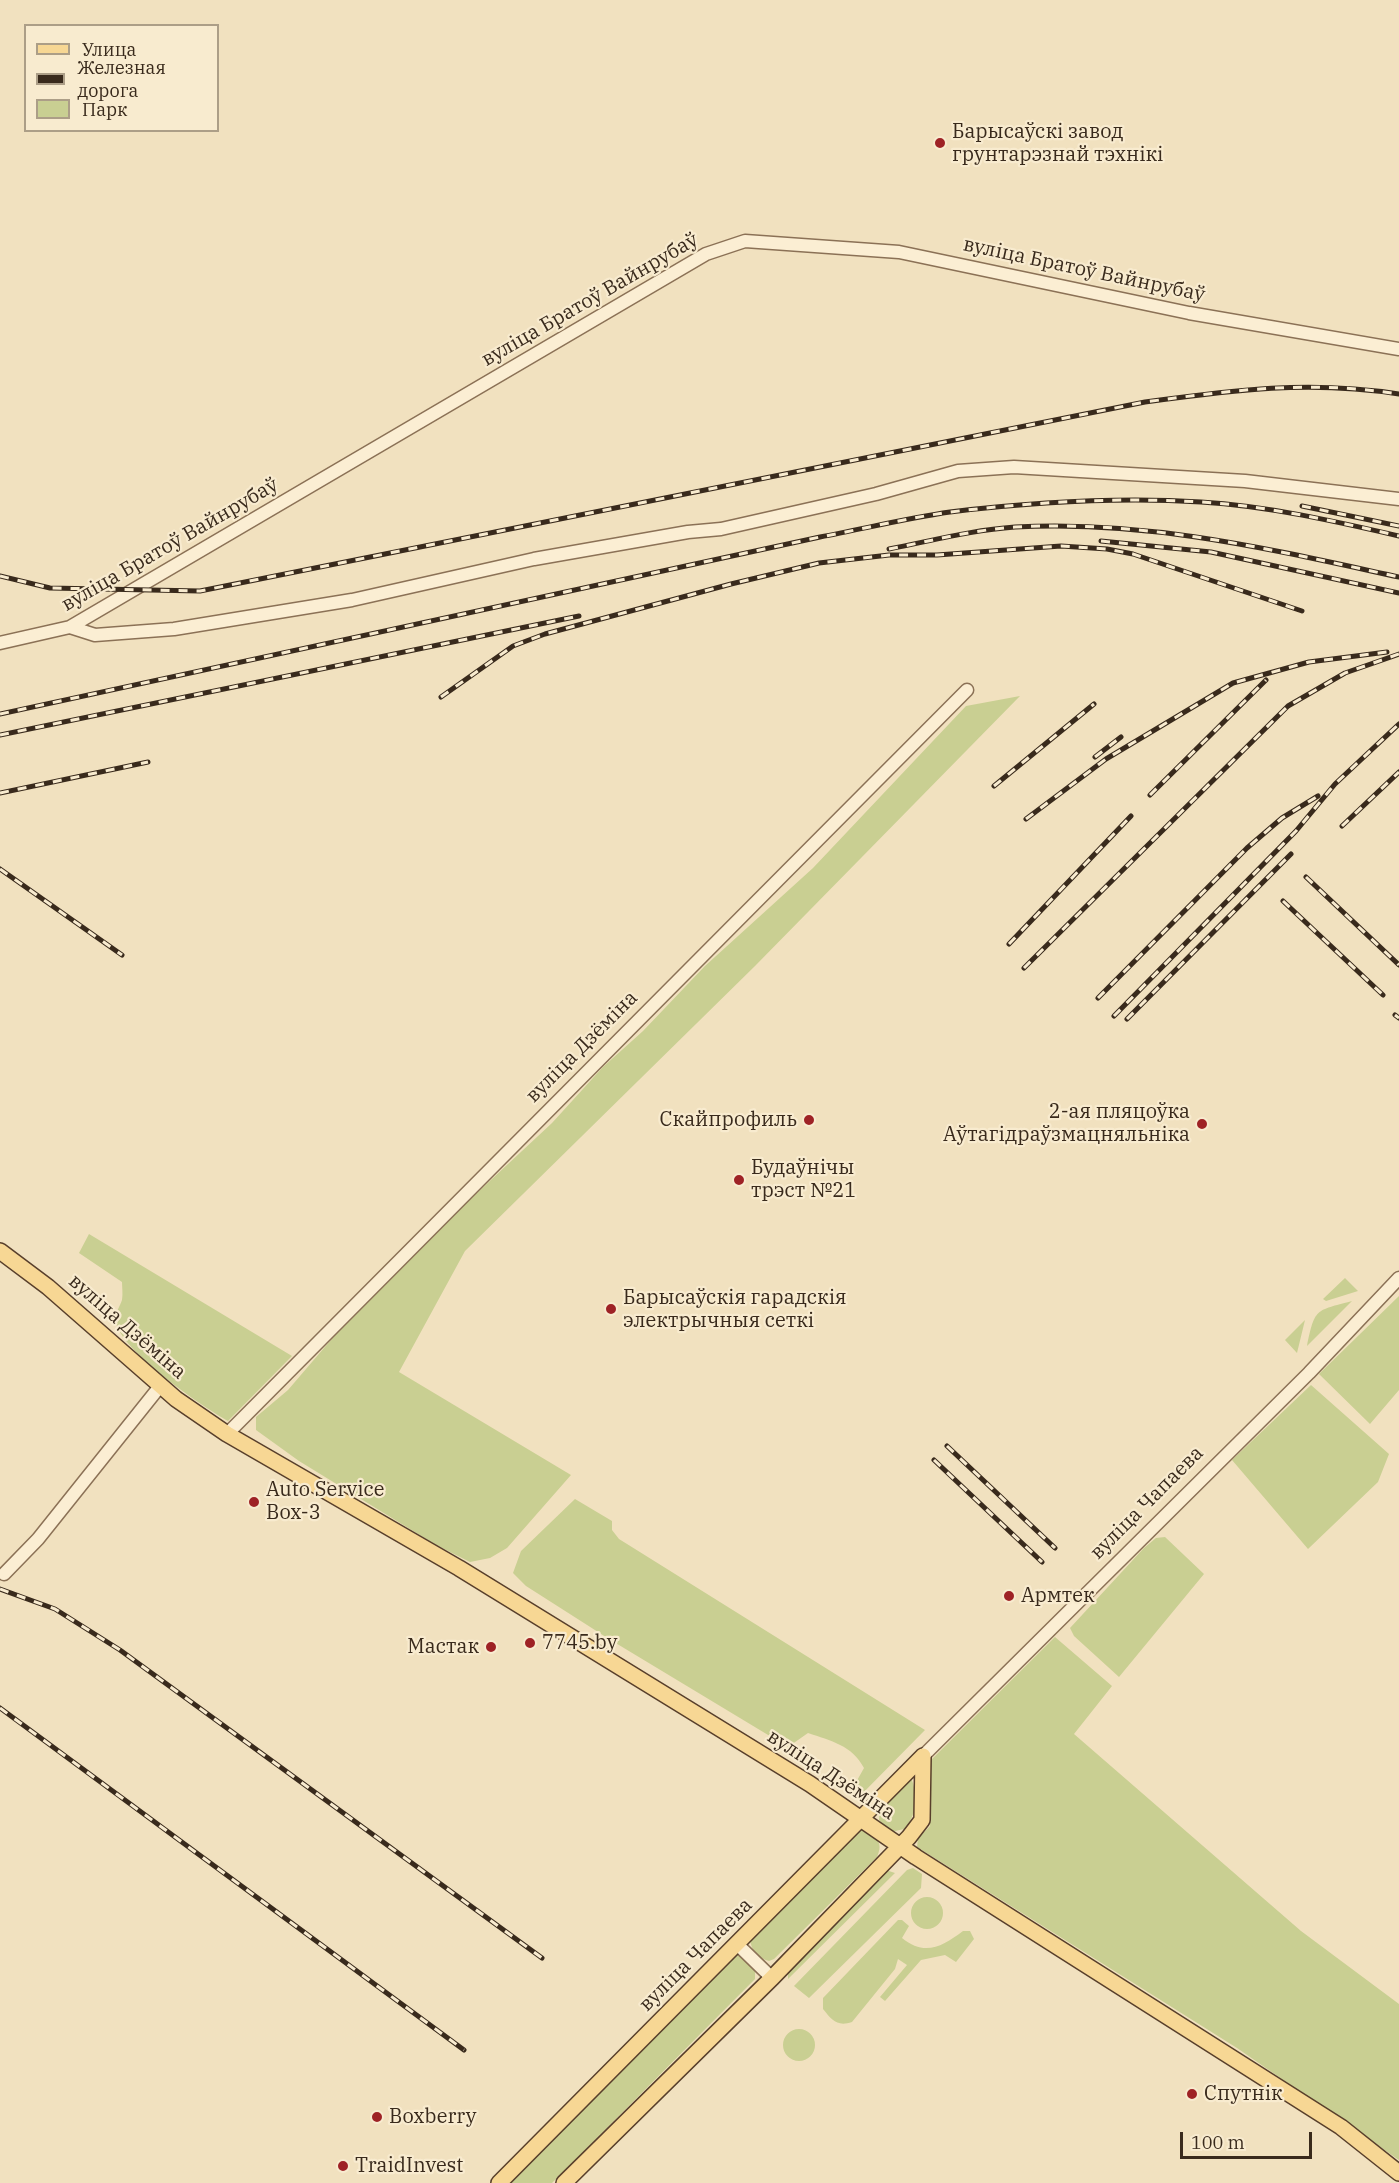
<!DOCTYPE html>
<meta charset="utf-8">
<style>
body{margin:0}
#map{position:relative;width:1399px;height:2183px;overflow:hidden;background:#f1e1bf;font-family:"IBM Plex Serif",serif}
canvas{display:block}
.legend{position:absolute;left:24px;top:24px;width:195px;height:108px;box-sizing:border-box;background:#f8ebcf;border:2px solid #ac9e87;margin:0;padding:8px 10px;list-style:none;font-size:18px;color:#392a1c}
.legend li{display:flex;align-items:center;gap:12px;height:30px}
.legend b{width:30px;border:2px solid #ac9e87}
.scale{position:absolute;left:1180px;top:2132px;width:132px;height:27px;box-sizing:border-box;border:3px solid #392a1c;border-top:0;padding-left:8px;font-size:18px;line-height:21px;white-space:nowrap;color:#392a1c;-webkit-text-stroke:4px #f8ebcf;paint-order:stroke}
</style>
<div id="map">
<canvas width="1399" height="2183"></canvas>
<ul class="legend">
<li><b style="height:8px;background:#f7d794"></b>Улица</li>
<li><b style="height:8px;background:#392a1c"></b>Железная дорога</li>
<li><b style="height:16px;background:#c9cf92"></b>Парк</li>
</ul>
<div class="scale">100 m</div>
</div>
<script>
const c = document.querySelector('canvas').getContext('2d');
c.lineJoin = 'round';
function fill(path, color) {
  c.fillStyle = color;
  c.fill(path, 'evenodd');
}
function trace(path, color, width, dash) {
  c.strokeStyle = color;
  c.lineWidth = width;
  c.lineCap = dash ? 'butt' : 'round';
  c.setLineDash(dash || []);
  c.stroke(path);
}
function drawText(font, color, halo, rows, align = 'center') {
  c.font = font + ' "IBM Plex Serif",serif';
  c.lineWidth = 4.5;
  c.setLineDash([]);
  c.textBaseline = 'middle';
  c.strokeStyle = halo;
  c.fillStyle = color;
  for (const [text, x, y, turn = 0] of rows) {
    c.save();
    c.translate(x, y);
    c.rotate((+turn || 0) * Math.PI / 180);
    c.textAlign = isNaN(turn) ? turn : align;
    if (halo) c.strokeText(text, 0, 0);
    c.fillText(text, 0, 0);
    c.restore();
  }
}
fill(new Path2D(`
 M1020,696l-265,270 -290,285 -66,121 172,103 -64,73 -17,10 -20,4 -34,-17 -137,-84 -43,-31v-13l32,-27 54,-63 106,-107 104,-97 51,-56 40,-36 62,-65 108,-98 153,-162z
 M89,1234l203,122 -64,65c-25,-14 -114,-74 -113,-104 1,-5 5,-11 7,-17 1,-6 0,-13 0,-18l-43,-29z
 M1345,1278l13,13 -32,10 -3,-2z
 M1399,1296v94l-29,34 -51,-50z
 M1352,1301l-45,45c8,-38 8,-35 45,-45z
 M1305,1320l-8,33 -12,-13z
 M1311,1385l78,69 -11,28 -70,67 -76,-89z
 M575,1499l37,22v9l7,9 306,191 -68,69 -7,-6 14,-25c-12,-23 -33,-27 -56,-35l-20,14 -179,-108 -83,-53 -13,-13 8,-22z
 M1165,1537l39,37 -85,103 -45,-41 -4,-8 74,-80 12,-10z
 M1055,1637l57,49 -38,48 227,197 98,73v156l-162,-112 -320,-201 1,-9 12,-12 1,-66z
 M911,1778c7,15 6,39 -7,51l-13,3 -12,-12 1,-12z
 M864,1829c12,8 20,13 13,28l-103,102 -5,2c-11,-3 -18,-10 -19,-22l107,-108z
 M913,1868l9,6 -1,14 -112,110 -15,-12 113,-116z
 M886,1870l9,3 -107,106v-9z
 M911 1913a16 16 0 1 1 32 0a16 16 0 1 1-32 0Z
 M898,1920h4l7,6 -7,12c23,19 41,8 61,-7h7l4,8 -18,23 -11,-7 -24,5 -36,41 -5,-4 27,-32 -9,-6 -3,10 -43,53c-15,5 -20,-2 -29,-13v-11z
 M738,1954l17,14v11l-203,204h-46l227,-227z
 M783 2045a16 16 0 1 1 32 0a16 16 0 1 1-32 0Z`), '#c9cf92');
const minor = new Path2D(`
 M70,627l25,8 79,-6 178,-29 182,-41 154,-27 33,-3 155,-35 82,-23 56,-4 231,14 154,18
 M0,643l70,-16 636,-373 39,-13 154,11 290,61 210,36
 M227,1434l740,-744
 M4,1574l34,-35 123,-154
 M923,1756l386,-383 90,-95
 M737,1944l35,34`);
const major = new Path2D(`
 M0,1251l48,36 128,112 51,35 232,134 351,216 106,73 425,270 58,46
 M499,2183l424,-427
 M564,2183l208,-205 137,-141 13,-17 1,-64`);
trace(minor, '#8b7156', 15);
trace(major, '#583f2b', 18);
trace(minor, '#fbeed3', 12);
trace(major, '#f7d794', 15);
const rail = new Path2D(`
 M1302,506l97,20
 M1101,541l110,11 188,41
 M889,549c42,-8 83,-19 126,-22 134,-7 254,22 384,50
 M0,576l50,12 150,3 945,-189c89,-12 164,-22 254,-8
 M441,697l72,-51 32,-12 186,-50 88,-21 70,-8h48l124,-9 46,3 26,5 169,57
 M0,714l820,-177c43,-8 87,-19 130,-25 84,-10 167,-15 251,-10 67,4 133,19 198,34
 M0,735l579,-119
 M1095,757l26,-20
 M994,786l100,-82
 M0,793l148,-31
 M1150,795l116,-115
 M1026,819l80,-60 127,-76 76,-21 78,-10
 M1342,826l57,-54
 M0,869l122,86
 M1306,877l93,88
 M1283,901l100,94
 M1009,944l122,-128
 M1024,968l264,-262 57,-33 54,-19
 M1098,998l149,-150 35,-30 36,-22
 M1395,1015l4,3
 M1114,1016l182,-185 39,-47 64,-60
 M1127,1019l164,-165
 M947,1446l108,102
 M934,1460l108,102
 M0,1589l55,20 65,41 422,308
 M0,1708l464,342`);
trace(rail, '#392a1c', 5);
trace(rail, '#f8ebcf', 3, [9]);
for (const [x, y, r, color] of [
 [940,143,6,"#9e2225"],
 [809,1120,6,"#9e2225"],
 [1202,1124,6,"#9e2225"],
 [739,1180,6,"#9e2225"],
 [611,1309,6,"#9e2225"],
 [254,1502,6,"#9e2225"],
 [1009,1596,6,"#9e2225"],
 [530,1643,6,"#9e2225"],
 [491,1647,6,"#9e2225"],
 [1192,2094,6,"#9e2225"],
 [377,2117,6,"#9e2225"],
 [343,2166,6,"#9e2225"]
]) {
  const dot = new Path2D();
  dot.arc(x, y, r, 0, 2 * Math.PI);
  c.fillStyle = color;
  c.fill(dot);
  trace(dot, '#f8ebcf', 2);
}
drawText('20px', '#392a1c', '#f8ebcf', [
 ["Барысаўскі завод",952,132],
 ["грунтарэзнай тэхнікі",952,155],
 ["2-ая пляцоўка",1190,1112,"right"],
 ["Аўтагідраўзмацняльніка",1190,1135,"right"],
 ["Скайпрофиль",797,1120,"right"],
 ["Будаўнічы",751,1168],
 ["трэст №21",751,1191],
 ["Барысаўскія гарадскія",623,1298],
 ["электрычныя сеткі",623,1321],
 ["Auto Service",266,1490],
 ["Box-3",266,1513],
 ["Армтек",1021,1596],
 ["7745.by",542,1643],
 ["Мастак",479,1647,"right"],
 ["Спутнік",1204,2094],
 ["Boxberry",389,2117],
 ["TraidInvest",355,2166]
], 'left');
drawText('20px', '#392a1c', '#f8ebcf', [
 ["вуліца Братоў Вайнрубаў",1084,270,12],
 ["вуліца Братоў Вайнрубаў",590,300,-30],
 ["вуліца Братоў Вайнрубаў",170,545,-30],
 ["вуліца Дзёміна",582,1047,-45],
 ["вуліца Дзёміна",127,1327,41],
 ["вуліца Чапаева",1147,1503,-45],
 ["вуліца Дзёміна",831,1775,33],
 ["вуліца Чапаева",696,1955,-45]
]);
</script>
